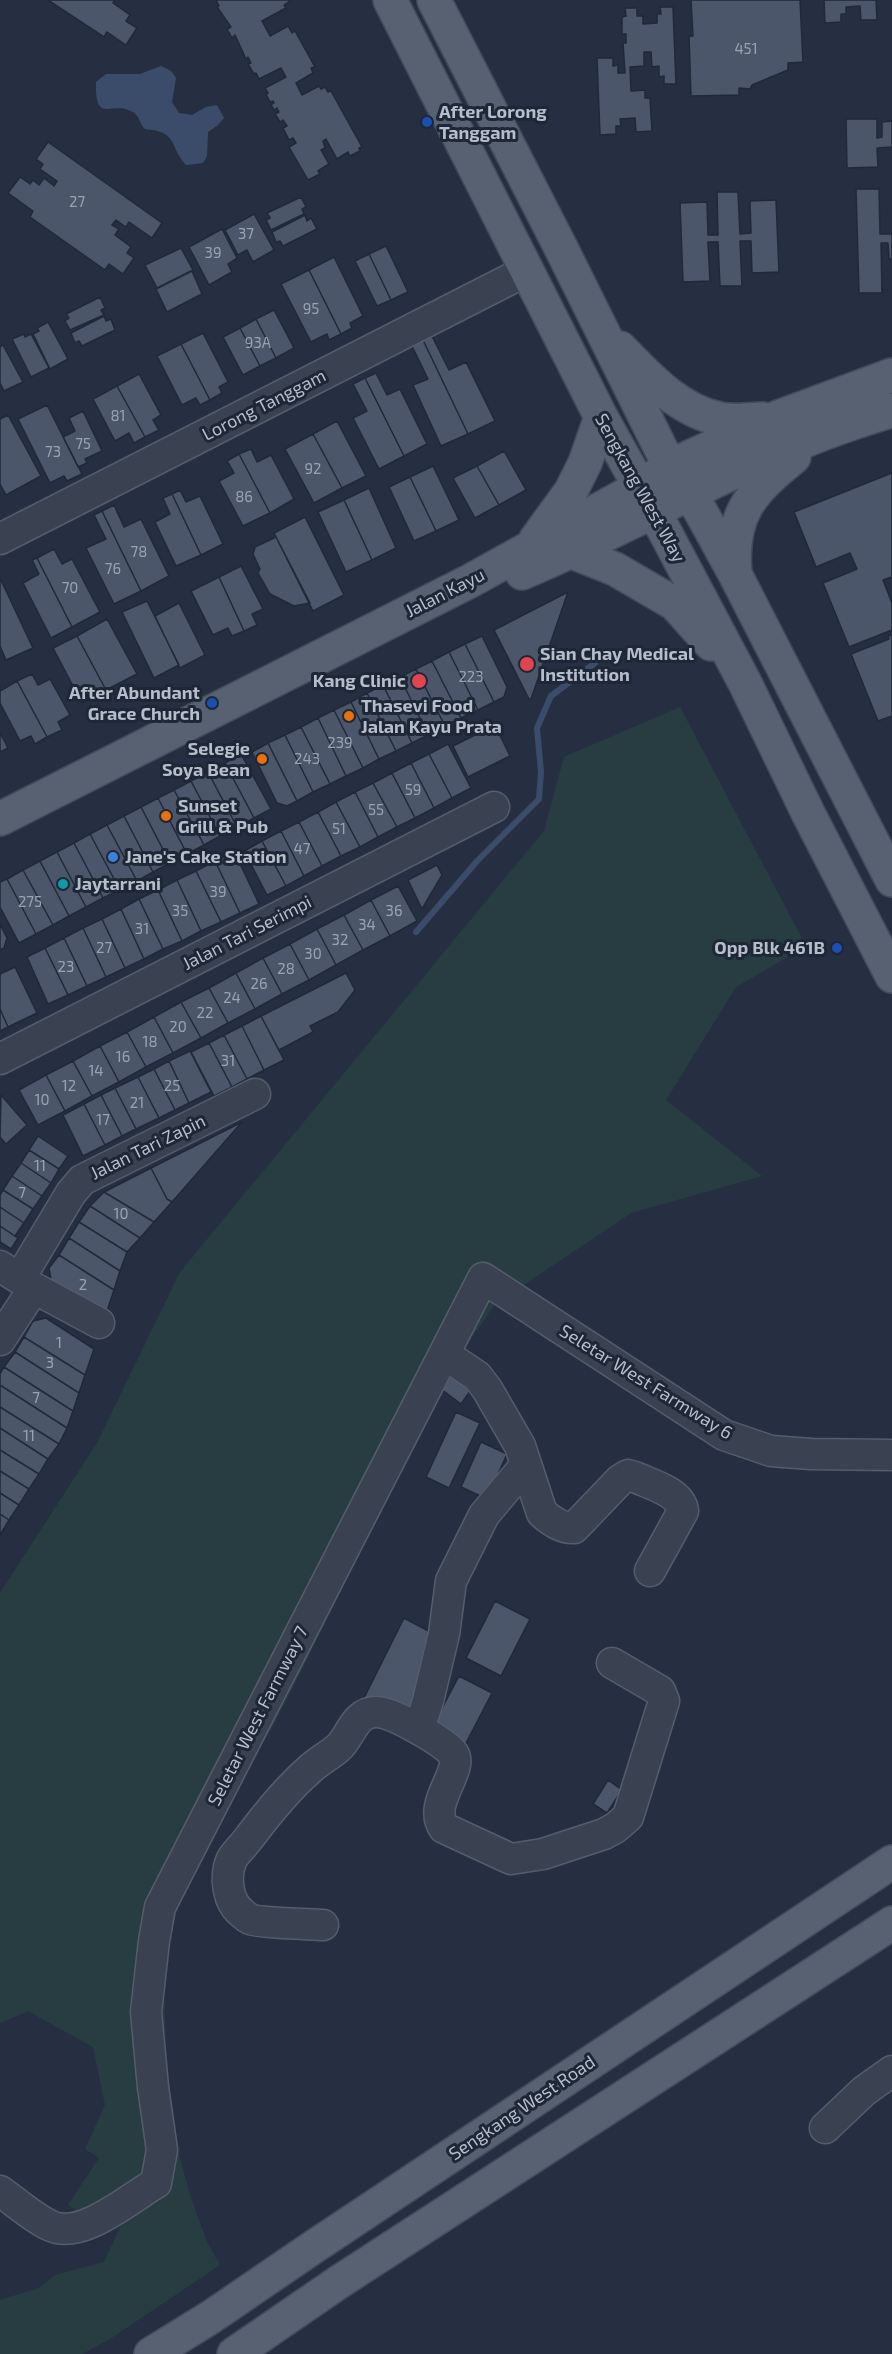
<!DOCTYPE html>
<style>
body{margin:0}
canvas{display:block;background:#252f41}
</style>
<canvas width="892" height="2354"></canvas>
<script>
const c = document.querySelector('canvas').getContext('2d');
c.lineJoin = 'round';
function fill(path, color) {
  c.fillStyle = color;
  c.fill(path, 'evenodd');
}
function trace(path, color, width, dash) {
  c.strokeStyle = color;
  c.lineWidth = width;
  c.lineCap = dash ? 'butt' : 'round';
  c.setLineDash(dash || []);
  c.stroke(path);
}
function drawText(font, color, halo, rows, align = 'center') {
  c.font = font + ' "Exo 2",sans-serif';
  c.lineWidth = 6;
  c.setLineDash([]);
  c.textBaseline = 'middle';
  c.strokeStyle = halo;
  c.fillStyle = color;
  for (const [text, x, y, turn = 0] of rows) {
    c.save();
    c.translate(x, y);
    c.rotate((+turn || 0) * Math.PI / 180);
    c.textAlign = isNaN(turn) ? turn : align;
    if (halo) c.strokeText(text, 0, 0);
    c.fillText(text, 0, 0);
    c.restore();
  }
}
fill(new Path2D(`
 M680,707l126,239 -70,41 -70,113 96,76 -131,37 -136,91 -49,72 -139,284 -34,66 -72,121 -13,29 -24,77 2,130 13,72 12,43 16,44 13,23 -110,74 -28,15h-82v-54l39,-12 16,-13 49,-13 24,-52 -50,2 -10,-7 31,-47 -14,-9 20,-44 -12,-58 -65,-36 -28,12v-430l97,-150 83,-171 364,-441 20,-74z`), '#273d42');
fill(new Path2D(`
 M161,66l10,5 5,7 -4,24 7,11 13,2 14,-8 11,-2 7,13 -6,7 -10,7 -1,24 -4,7 -17,2c-18,-20 -7,-33 -41,-36 -6,-6 -5,-14 -14,-18 -20,-10 -36,14 -35,-29l10,-8h34z`), '#3b4c6a');
trace(new Path2D(`
 M416,932l62,-72 61,-61 2,-27 -4,-44 14,-32 44,-33`), '#3b4c6a', 6);
const building = new Path2D(`
 M48,0h67l-2,3 17,12 -4,6 11,7 -11,17 -19,-13 -3,5z
 M216,0h74v1l-6,4 2,3 -24,13 8,15 18,-10 4,7 3,-2 20,36 -4,1 2,5 -17,10 6,12 17,-9 2,3 4,-2 3,5 3,-1 31,56 -3,1 1,3 -10,5 -2,-4 -11,7 -11,-20 -3,2 2,7 -4,2 8,14 -11,7 2,3 -12,6 -19,-33 7,-4 -3,-5 -4,2 -6,-12 4,-2 -4,-6 -3,2 -5,-8 4,-2 -2,-4 -3,2 -3,-5 3,-2 -1,-2 -3,1 -4,-8 2,-1 -3,-5 21,-11 -5,-9 -22,11 -3,-6 -2,1 -6,-10 3,-1 -3,-6 -2,2 -11,-24 -3,3 -5,-9 4,-2 -14,-20 2,-1z
 M691,0h109l3,62 -15,1v7l-36,15 -2,4 -11,-1v7l-48,1 -2,-60h4z
 M824,0h52l1,20h-16l-1,-14 -14,1v7h-5v8l-16,1z
 M660,7h13l3,77h-12v-8l-5,1v-11l-7,1 -1,-15h-7v14l-14,1 1,24 14,-1v8h5l2,33 -16,1 -1,-14 -15,1 1,7h-5v8l-16,1 -3,-77h16v8l5,-1v8h7l-2,-30h3v-9h-4v-17l4,-1 -1,-8h12v8h6v8l14,-1v-9h4z
 M846,119h31v19l5,-1v-15l10,-1v26l-15,1 1,19 -31,1z
 M48,142l114,81 -10,15 -23,-16 -3,5 -10,-7 -4,5 7,4 -4,6 16,12 -4,6 7,5 -11,16 -14,-10 -4,6 -75,-53 3,-6 -25,-18 12,-16 10,7 3,-4 6,5 5,-7 10,8 3,-5 -17,-12 3,-5 -7,-5z
 M856,189h23l1,45h12v25h-3l-1,-16h-7l1,50h-23z
 M717,192h21l2,42 11,-1 -1,-32 26,-1 3,72 -27,1 -1,-32h-11l2,45h-22l-2,-44h-10l2,39 -27,1 -3,-79 27,-1 1,33h10z
 M301,197l5,10 -4,2 2,5 -33,16 -5,-10 4,-2 -3,-5z
 M254,214l20,36 -21,12 -6,-12 -9,5 -13,-25z
 M305,215l2,6 4,-3 6,11 -34,17 -3,-5 -4,1 -4,-10z
 M222,229l15,29 -9,6 4,8 -23,13 -20,-38z
 M386,246l22,46 -17,8 -22,-46z
 M181,248l12,22 -36,18 -12,-23z
 M369,254l22,46 -14,6 -22,-45z
 M334,257l29,59 -13,7 2,5 -11,6 -32,-64z
 M309,270l32,64 -12,6 -2,-6 -16,8 -30,-58z
 M192,271l10,23 -35,18 -11,-23z
 M100,297l5,11 -4,2 3,5 -34,15 -5,-9 4,-3 -3,-4z
 M274,310l20,38 -18,10 -20,-39z
 M104,316l2,5 5,-2 4,11 -33,16 -3,-5 -4,2 -4,-10z
 M256,319l20,39 -16,8 -20,-38z
 M48,322l20,37 -18,10 -17,-35 6,-3 -2,-3z
 M240,328l20,38 -17,9 -20,-38z
 M203,333l25,49 -9,5 3,6 -12,7 -29,-56z
 M24,334l1,3 6,-3 18,34 -18,9 -19,-38z
 M432,336l17,34 17,-8 29,59 -27,13 -45,-94z
 M423,340l45,94 -27,12 -28,-61 15,-6 -16,-33z
 M181,344l29,56 -10,5 -4,-7 -14,7 -25,-49z
 M3,345l20,37 -19,9 -4,-8v-36z
 M376,373l11,22 13,-6 27,55 -23,12 -39,-78z
 M139,374l22,41 -8,5 6,10 -14,7 -28,-51z
 M365,378l39,78 -25,13 -26,-51 14,-7 -14,-27z
 M117,386l28,51 -11,6 -5,-10 -14,8 -22,-42z
 M47,405l35,69 -15,7 -3,-5 -14,7 -32,-64z
 M83,411l19,40 -17,8 2,4 -9,4 -15,-30 12,-6 -6,-13z
 M8,415l33,61 -35,19 -6,-11v-65z
 M337,421l29,55 -24,12 -29,-54z
 M313,434l29,54 -28,15 -29,-54z
 M251,449l6,13 14,-7 23,44 -24,14 -31,-59z
 M504,451l22,39 -27,15 -22,-39z
 M239,454l31,59 -27,13 -24,-45 15,-8 -7,-12z
 M433,466l26,54 -23,11 -26,-54z
 M477,466l22,39 -24,13 -22,-40z
 M892,473v104l-9,3 9,23v27l-43,17 -26,-64 34,-14 -7,-16 -34,14 -22,-55z
 M410,477l26,54 -22,10 -25,-54z
 M369,488l27,60 -24,12 -28,-60z
 M180,490l6,12 14,-6 23,48 -22,11 -29,-61z
 M172,494l29,61 -25,11 -21,-44 15,-8 -7,-16z
 M344,500l28,60 -26,12 -28,-60z
 M114,505l10,22 17,-8 28,57 -28,15 -39,-80z
 M102,511l39,80 -27,13 -28,-56 20,-9 -12,-24z
 M305,517l39,78 -31,16 -39,-78z
 M276,537l34,66 -16,3 -24,-12 -12,-21 2,-4 -7,-15 2,-7z
 M54,549l8,15 10,-5 28,53 -28,15 -35,-69z
 M37,558l35,69 -21,11 -28,-55 16,-9 -7,-14z
 M241,566l22,43 -11,5 5,11 -13,6 -25,-54z
 M219,577l25,54 -12,5 -4,-8 -15,7 -22,-44z
 M0,578l33,70 -27,12 -6,-14z
 M568,592l-37,107h-2l-35,-69z
 M147,601l32,64 -25,13 -32,-66z
 M179,603l26,52 -25,13 -25,-52z
 M107,619l30,55 -31,16 -29,-54z
 M892,635v81l-14,5 -27,-67 38,-15 -1,-3z
 M77,636l29,54 -24,13 -29,-55z
 M482,636l25,51 -3,10 -10,5 -29,-58z
 M465,644l29,58 -16,8 -29,-58z
 M449,652l29,58 -17,8 -29,-57z
 M432,661l29,57 -16,8 -29,-57z
 M416,669l29,57 -17,9 -28,-58z
 M32,674l6,11 12,-6 20,36 -12,7 4,8 -15,7 -30,-56z
 M400,677l28,58 -16,8 -29,-58z
 M17,681l30,56 -12,7 -4,-8 -11,5 -20,-38v-12z
 M383,685l29,58 -16,8 -29,-58z
 M367,693l29,58 -17,8 -28,-57z
 M351,702l28,57 -16,9 -29,-58z
 M334,710l29,58 -17,8 -28,-58z
 M318,718l28,58 -16,8 -29,-57z
 M495,725l15,31 -42,21 -15,-31z
 M301,727l29,57 -17,8 -28,-57z
 M0,733l8,15 -8,4z
 M285,735l28,57 -16,9 -29,-58z
 M268,743l29,58 -10,5 -10,-3 -25,-51z
 M448,744l23,44 -19,10 -23,-44z
 M241,754l30,55 -17,9 -29,-55z
 M429,754l23,44 -18,10 -23,-45z
 M225,763l29,55 -17,9 -29,-55z
 M411,763l23,45 -19,10 -23,-45z
 M208,772l29,55 -17,9 -29,-55z
 M392,773l23,45 -18,9 -24,-44z
 M191,781l29,55 -16,9 -30,-55z
 M373,783l24,44 -19,10 -23,-45z
 M174,790l30,55 -17,9 -29,-56z
 M355,792l23,45 -18,10 -24,-45z
 M158,798l29,56 -17,9 -29,-56z
 M336,802l24,45 -19,9 -23,-44z
 M141,807l29,56 -17,9 -29,-56z
 M318,812l23,44 -19,10 -23,-44z
 M124,816l29,56 -16,9 -30,-56z
 M299,822l23,44 -18,10 -23,-45z
 M107,825l30,56 -17,9 -30,-56z
 M281,831l23,45 -18,10 -24,-45z
 M90,834l30,56 -17,8 -29,-55z
 M262,841l24,45 -19,9 -23,-44z
 M74,843l29,55 -17,9 -29,-55z
 M234,851l25,53 -19,9 -25,-52z
 M57,852l29,55 -17,9 -29,-55z
 M40,861l29,55 -16,9 -30,-55z
 M215,861l25,52 -19,9 -25,-51z
 M437,865l5,10 -20,34 -14,-29z
 M23,870l30,55 -17,9 -29,-55z
 M196,871l25,51 -20,9 -24,-51z
 M7,879l29,55 -17,9 -19,-36v-25z
 M177,880l24,51 -19,10 -24,-51z
 M398,886l19,35 -27,15 -19,-36z
 M158,890l24,51 -19,8 -24,-50z
 M139,899l24,50 -19,10 -23,-50z
 M371,900l19,36 -27,14 -19,-35z
 M121,909l23,50 -19,9 -23,-49z
 M344,915l19,35 -27,15 -19,-36z
 M102,919l23,49 -19,9 -23,-49z
 M0,924l7,14 -3,10 -4,2z
 M83,928l23,49 -19,9 -23,-48z
 M317,929l19,36 -27,15 -19,-36z
 M64,938l23,48 -19,9 -23,-47z
 M290,944l19,36 -27,14 -19,-36z
 M45,948l23,47 -20,9 -21,-47z
 M263,958l19,36 -27,15 -19,-36z
 M15,967l22,46 -29,14 -8,-18v-35z
 M236,973l19,36 -27,14 -19,-35z
 M346,973l9,17 -17,22 -28,14 3,6 -34,18 -18,-34z
 M209,988l19,35 -27,15 -20,-36z
 M181,1002l20,36 -28,15 -19,-36z
 M0,1009l8,18 -8,4z
 M261,1016l23,44 -20,10 -22,-44z
 M154,1017l19,36 -27,14 -19,-35z
 M242,1026l22,44 -17,9 -23,-44z
 M127,1032l19,35 -27,15 -19,-36z
 M224,1035l23,44 -15,8 -23,-44z
 M209,1043l23,44 -18,9 -23,-44z
 M100,1046l19,36 -27,14 -19,-35z
 M190,1051l21,41 -22,11 -20,-42z
 M73,1061l19,35 -27,15 -19,-36z
 M169,1061l20,42 -14,7 -21,-41z
 M154,1069l21,41 -16,8 -21,-41z
 M46,1075l19,36 -27,14 -19,-35z
 M138,1077l21,41 -23,11 -21,-41z
 M115,1088l21,41 -14,7 -21,-41z
 M1,1095l26,30 -21,19 -6,-7z
 M101,1095l21,41 -17,9 -21,-41z
 M84,1104l21,41 -22,11 -20,-41z
 M242,1122l-70,80 -5,-3 -16,-31z
 M38,1136l30,20 -9,13 -30,-19z
 M29,1150l30,19 -8,14 -30,-20z
 M21,1163l30,20 -9,13 -30,-20z
 M151,1168l16,31 5,3 -18,20 -50,-30z
 M12,1176l30,20 -9,13 -30,-19z
 M3,1190l30,19 -9,14 -24,-16v-12z
 M104,1192l50,30 -14,16 -50,-32z
 M90,1206l50,32 -13,14 -48,-30z
 M0,1207l24,16 -9,13 -15,-10z
 M79,1222l48,30 -7,19 -51,-33z
 M0,1226l18,12 -7,11 -11,-7z
 M69,1238l51,33 -6,19 -55,-35z
 M59,1255l55,35 -8,24 -55,-34 -2,-12z
 M46,1318l48,31 -9,26 -61,-38 9,-16z
 M24,1337l61,38 -6,18 -64,-41z
 M15,1352l64,41 -6,18 -69,-44z
 M4,1367l69,44 -6,17 -67,-43v-11z
 M451,1376l20,14 -10,14 -20,-15z
 M0,1385l67,43 -8,16 -59,-37z
 M0,1407l59,37 -11,15 -48,-31z
 M456,1412l24,11 -31,65 -23,-11z
 M0,1428l48,31 -9,15 -39,-24z
 M481,1442l26,12 -20,45 -26,-12z
 M0,1450l39,24 -10,15 -29,-18z
 M0,1471l29,18 -10,16 -19,-12z
 M0,1493l19,12 -10,15 -9,-6z
 M0,1514l9,6 -9,15z
 M495,1601l35,18 -29,57 -35,-18z
 M404,1618l34,18 -31,84 -43,-22z
 M459,1676l33,17 -28,54 -33,-18z
 M608,1780l14,10 -15,23 -14,-9z`);
fill(building, '#4b566a');
trace(building, '#202938', 1.5);
const minor = new Path2D(`
 M0,539l528,-269
 M0,1059l494,-252
 M0,1266l34,22 65,35
 M20,1278l51,-85 11,-13 173,-86
 M0,1340l34,-52
 M444,1354l33,22 10,13 33,57 22,67c8,7 21,16 32,15l46,-48 8,-5 7,2c15,7 46,15 48,34l-33,60
 M419,1729l9,-28 16,-67 7,-53 33,-66 42,-50
 M323,1925c-14,-1 -64,-2 -73,-6 -4,-2 -11,-8 -14,-12 -9,-12 -11,-34 -4,-48 4,-7 12,-14 17,-21 18,-24 37,-48 60,-68 9,-9 20,-14 29,-22 13,-11 16,-36 38,-36 17,0 64,28 76,40 15,16 -26,51 -8,76l67,31 32,-5 61,-20 11,-6 13,-11 36,-116 -4,-10 -48,-28
 M825,2128l39,-37 28,-20
 M0,2191c16,11 33,27 51,35 31,14 79,-28 105,-43l6,-33 -9,-63 -7,-75 8,-71 6,-34 323,-629 241,157 47,16 40,3 81,1`);
const major = new Path2D(`
 M390,0l211,417 63,113 81,153 63,130 84,163
 M434,0l127,248 101,203 39,61 34,62 157,306
 M620,348c28,29 59,63 100,71 13,3 29,0 42,0
 M536,539l35,-48 14,-28 16,-46
 M572,552l43,17 60,35 36,40
 M735,572c-5,-58 16,-80 59,-115
 M522,573c102,-43 197,-99 300,-139 23,-9 47,-16 70,-24
 M0,819l470,-238 170,-94 30,-21 106,-48 116,-43
 M151,2354l60,-37 101,-69 580,-386
 M234,2354l105,-72 553,-359`);
trace(minor, '#545d6b', 33);
trace(major, '#434b5a', 36);
trace(minor, '#3a4251', 30);
trace(major, '#586171', 33);
for (const [x, y, r, color] of [
 [427,122,6,"#1a4fb4"],
 [527,664,8,"#e0444e"],
 [419,681,8,"#e0444e"],
 [212,703,6,"#1a4fb4"],
 [349,716,6,"#e8710a"],
 [262,759,6,"#e8710a"],
 [166,816,6,"#e8710a"],
 [113,857,6,"#3f7fe0"],
 [63,884,6,"#0f9aa8"],
 [837,948,6,"#1a4fb4"]
]) {
  const dot = new Path2D();
  dot.arc(x, y, r, 0, 2 * Math.PI);
  c.fillStyle = color;
  c.fill(dot);
  trace(dot, '#1e2736', 2);
}
drawText('15px', '#9ba3b3', null, [
 ["451",746,49],
 ["27",77,202],
 ["37",246,234],
 ["39",213,253],
 ["95",311,309],
 ["93A",258,343],
 ["81",118,416],
 ["75",83,444],
 ["73",53,452],
 ["92",313,469],
 ["86",244,497],
 ["78",139,552],
 ["76",113,569],
 ["70",70,588],
 ["223",471,677],
 ["239",340,743],
 ["243",307,759],
 ["59",413,790],
 ["55",376,810],
 ["51",339,829],
 ["47",302,849],
 ["39",218,892],
 ["275",30,902],
 ["35",180,911],
 ["36",394,911],
 ["34",367,925],
 ["31",142,929],
 ["32",340,940],
 ["27",104,948],
 ["30",313,954],
 ["23",66,967],
 ["28",286,969],
 ["26",259,984],
 ["24",232,998],
 ["22",205,1013],
 ["20",178,1027],
 ["18",150,1042],
 ["16",123,1057],
 ["31",228,1061],
 ["14",96,1071],
 ["12",69,1086],
 ["25",172,1086],
 ["10",42,1100],
 ["21",137,1103],
 ["17",103,1120],
 ["11",40,1166],
 ["7",22,1193],
 ["10",121,1214],
 ["2",83,1285],
 ["1",59,1343],
 ["3",50,1363],
 ["7",36,1398],
 ["11",29,1436]
]);
drawText('bold 18px', '#b6bdcb', '#1e2736', [
 ["After Lorong",439,112],
 ["Tanggam",439,133],
 ["Sian Chay Medical",540,654],
 ["Institution",540,675],
 ["Kang Clinic",406,681,"right"],
 ["After Abundant",200,693,"right"],
 ["Grace Church",200,714,"right"],
 ["Thasevi Food",361,706],
 ["Jalan Kayu Prata",361,727],
 ["Selegie",250,749,"right"],
 ["Soya Bean",250,770,"right"],
 ["Sunset",178,806],
 ["Grill & Pub",178,827],
 ["Jane's Cake Station",125,857],
 ["Jaytarrani",75,884],
 ["Opp Blk 461B",825,948,"right"]
], 'left');
drawText('18px', '#b6bdcb', '#1e2736', [
 ["Lorong Tanggam",264,405,-27],
 ["Sengkang West Way",640,488,61],
 ["Jalan Kayu",445,593,-27],
 ["Jalan Tari Serimpi",247,933,-27],
 ["Jalan Tari Zapin",148,1147,-26],
 ["Seletar West Farmway 6",646,1382,32],
 ["Seletar West Farmway 7",258,1716,-63],
 ["Sengkang West Road",522,2108,-34]
]);
</script>
